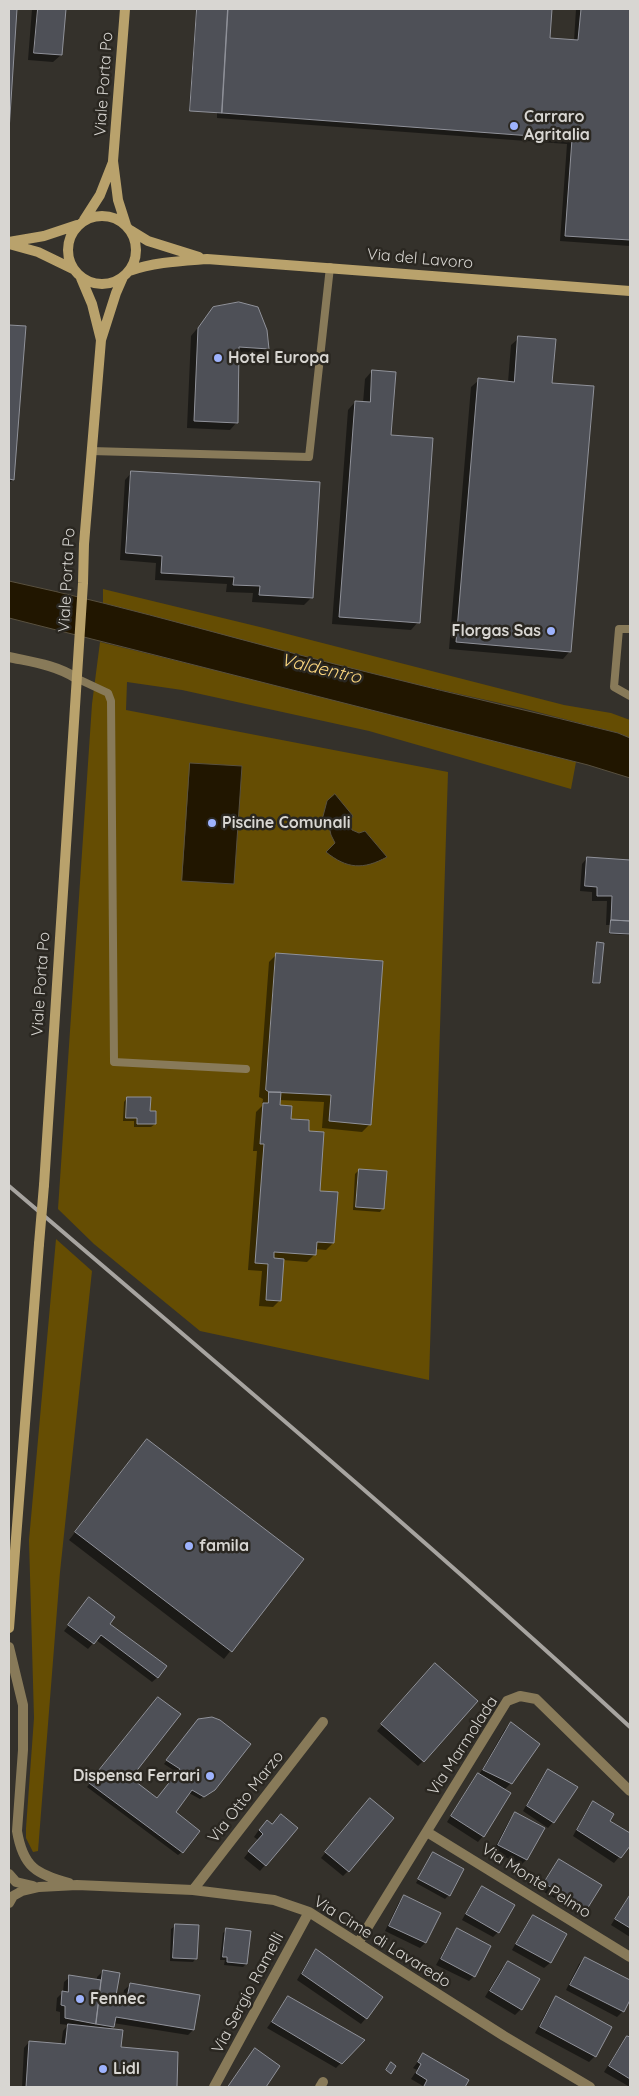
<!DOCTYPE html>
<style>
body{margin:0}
#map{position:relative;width:639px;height:2096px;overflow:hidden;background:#34312b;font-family:Quicksand,sans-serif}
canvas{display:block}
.frame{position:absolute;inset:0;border:10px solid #d8d6d2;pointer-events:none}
</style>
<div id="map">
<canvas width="639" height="2096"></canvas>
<div class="frame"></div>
</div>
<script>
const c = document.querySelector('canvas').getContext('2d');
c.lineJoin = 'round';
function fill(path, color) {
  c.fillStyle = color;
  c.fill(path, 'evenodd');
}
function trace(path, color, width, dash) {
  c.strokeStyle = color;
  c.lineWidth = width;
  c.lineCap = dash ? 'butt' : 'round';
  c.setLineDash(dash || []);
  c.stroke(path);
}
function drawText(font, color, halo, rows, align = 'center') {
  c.font = font + ' Quicksand,sans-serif';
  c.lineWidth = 5;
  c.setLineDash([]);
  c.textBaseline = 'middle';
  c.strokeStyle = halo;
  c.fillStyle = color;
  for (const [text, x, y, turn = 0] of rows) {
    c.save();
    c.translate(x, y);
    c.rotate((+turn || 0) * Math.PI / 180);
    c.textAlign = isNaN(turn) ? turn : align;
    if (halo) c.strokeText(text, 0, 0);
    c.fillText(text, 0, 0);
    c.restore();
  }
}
fill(new Path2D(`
 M103,589l161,39 300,77 47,8 19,7v18l-12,-5 -96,-25 -139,-31 -280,-73z
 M100,642l200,49 276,71 -5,27 -202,-58 -187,-41 -55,-8 -1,28 322,62 -19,608 -229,-49 -106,-87 -36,-35 34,-505z
 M56,1239l36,32 -32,301 -22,279 -5,1 -7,-14v-10l8,-110 -5,-178z`), '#654d03');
const water = new Path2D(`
 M9,581c126,27 249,65 374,95 78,20 157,37 235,57l12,5v40l-42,-13 -579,-147z
 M190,763l52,3 -8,118 -52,-3z
 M335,794l18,22 -4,6 3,8 7,3 6,-2 22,26c-24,13 -40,12 -61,-5l9,-9 -4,-8 -3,-13 -6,-2 5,-19z`);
fill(water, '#211600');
trace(water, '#58503f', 1);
fill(new Path2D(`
 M9,9h7l-7,104z
 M32,9h32l-3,46 -8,7 -25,-2z
 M196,9h354l-2,30 26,2 2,-32h54v237l-70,-5 7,-97 -350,-26v-6l-28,-2z
 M214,308l52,22 2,19 -8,7 -22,-1 -1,67 -7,8 -43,-2 4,-92z
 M9,326l16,1 -12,152 -4,4z
 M519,338l32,46 19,267 -7,8 -114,-10 22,-262 8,-7 29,2 3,-37z
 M372,371l18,65 28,186 -7,8 -79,-6 16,-214 7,-8 8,1 2,-24z
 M132,472l180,125 -8,8 -52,-3 1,-9 -27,-1 1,-8 -72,-4 1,-17 -36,-3 5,-80z
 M587,858l43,3v74l-21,-1 1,-9h-4l1,-24h-15v-9l-12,-1 2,-27z
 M597,944l2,39 -1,1h-6z
 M277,954l92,171 -7,7 -40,-4 2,-26 -45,-2v6l11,14 17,12 12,60 14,51 -7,7 -11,-1v5l-8,8 -24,-2 -3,40 -7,7 -14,-1 3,-35 -14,-1 9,-119h-4l3,-39 6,-6 1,-7 -4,-2 10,-135z
 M127,1098l28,26 -4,3h-17v-6h-11l1,-19z
 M359,1170l24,38 -3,4 -27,-2 2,-36z
 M147,1441l155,119 -78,99 -155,-119z
 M89,1599l19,25 50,53 -6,5 -56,-42 -8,9 -24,-18z
 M429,1670l-6,91 -5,5 -41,-35z
 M155,1702l-26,76 27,21 22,-26 -14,-9 31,-40 19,65 -14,10 -11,-6 -15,20 8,39 -4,3 -91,-68z
 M511,1724v59l-7,7 -21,46 -5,6 -31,-20 26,-42 6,-5 26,-46z
 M549,1771l4,51 -5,6 -25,-17 20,-35z
 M593,1803l16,19 21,12v10l-16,19 -41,-27 15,-28z
 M365,1805l-17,66 -5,5 -22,-18z
 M515,1813l28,15 -17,32 -5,5 -28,-14 17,-32z
 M271,1826l25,2 -36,43 -16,-13 14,-18 -4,-3 7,-10z
 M433,1854l16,41 -4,4 -29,-16z
 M559,1860l42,26 -20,28 -42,-25z
 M482,1888l16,44 -5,5 -31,-17 15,-27z
 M630,1894v43l-19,-12z
 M405,1896l20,47 -5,5 -35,-17 14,-29z
 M533,1916l33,19 -16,28 -6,5 -32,-18 16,-28z
 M175,1926l21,32 -3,4 -23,-1 1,-32z
 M226,1930l20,34 -3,3 -19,-2 1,-5h-5l3,-27z
 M457,1930l17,46 -5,5 -33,-16 16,-29z
 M316,1951l50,67 -5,6 -64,-44 14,-24z
 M585,1958l45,24v15l-7,14 -6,6 -51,-27 13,-26z
 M508,1962l13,47 -6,6 -30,-18 17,-29z
 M103,1971l11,31 8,2 2,-14 6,-5 63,45 -5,5 -75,-12 -3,7 10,19 57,4 -1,34h-154l2,-39 5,-6 32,3 2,-14 5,-6 -8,-1v-12l-4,-1 1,-13 6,-6 1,-10 6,-5 27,3v-3z
 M289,1997l74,43 -27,28 -69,-40z
 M556,1998l39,58 -6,6 -54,-29 16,-30z
 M627,2037l3,2v48l-26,-15 18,-29z
 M255,2049l24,17 -15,21h-36z
 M423,2055l44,26 -4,6h-41l1,-1 -12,-7 6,-9 -4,-2z`), '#0007');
const building = new Path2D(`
 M9,9h8l-8,122z
 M38,9h28l-4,46 -28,-2z
 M197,9h31l-6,104 -32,-2z
 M228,9h324l-2,29 28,2 3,-31h49v231l-65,-4 7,-97 -350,-26z
 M239,302l19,5 9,23 2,19 -30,-2 -1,76 -44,-2 4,-93 15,-21z
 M9,325l17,1 -12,154 -5,-1z
 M518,336l38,3 -4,44 42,3 -23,266 -115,-10 22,-264 36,4z
 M372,370l24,2 -5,63 42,3 -13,185 -81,-6 16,-216 15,1z
 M131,471l189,11 -7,116 -54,-3 1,-9 -27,-1 1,-8 -73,-4 1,-17 -36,-3z
 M587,857l43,3v61l-19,-1 1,-24h-15v-9l-12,-1z
 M611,920l19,1v13l-20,-1z
 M597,942l7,1 -4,40h-7z
 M276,953l107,8 -12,164 -42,-4 2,-26 -62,-3 -3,-2z
 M269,1092h12l-1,13 12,1 -1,13 18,1v11l15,1 -4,59 18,1 -4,51 -17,-1 -1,13 -42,-3v6l10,1 -3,42 -15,-1 2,-36 -13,-1 9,-119h-4l3,-41h5z
 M127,1097h24l-1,14h6v13h-19v-6h-11z
 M359,1169l28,2 -3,38 -28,-2z
 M147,1439l157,120 -72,93 -157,-120z
 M89,1597l26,20 -5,7 57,42 -9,12 -57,-43 -7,9 -26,-19z
 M435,1663l43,38 -54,61 -43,-38z
 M158,1697l23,17 -50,64 26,20 23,-29 -14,-9 32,-41 14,-2 8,3 31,24 -36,46 -11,7 -12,-7 -16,22 24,19 -17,22 -94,-70z
 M511,1722l29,22 -28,40 -29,-14z
 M548,1769l30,18 -24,36 -27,-17z
 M478,1773l33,20 -27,44 -33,-21z
 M370,1798l24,20 -45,54 -24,-20z
 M593,1801l21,13 -4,7 20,12v13l-9,12 -44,-28z
 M515,1812l30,16 -18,32 -29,-15z
 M281,1814l17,14 -32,38 -18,-15 15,-17 -4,-4 8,-10 5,4z
 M433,1852l31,17 -14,27 -32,-17z
 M559,1859l43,26 -15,24 -43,-26z
 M482,1886l33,19 -16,28 -33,-19z
 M404,1895l37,18 -15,30 -37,-17z
 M630,1895v33l-15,-9z
 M533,1915l34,19 -16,29 -35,-19z
 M175,1924l24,1 -2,34 -24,-1z
 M226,1928l25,3 -4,33 -20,-2v-5h-4z
 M457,1928l34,18 -16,31 -34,-18z
 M316,1949l67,48 -16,22 -65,-45z
 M585,1957l45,23v20l-6,12 -54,-27z
 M508,1961l32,18 -18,31 -32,-19z
 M103,1970l17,3 -5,28 11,2 4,-20 70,12 -6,35 -78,-13 -2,10 -18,-3z
 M69,1975l32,5 -5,44 -31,-6v-12l-4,-1 1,-14 6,1z
 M288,1996l77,44 -23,24 -70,-42z
 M556,1996l56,31 -16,30 -56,-30z
 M68,2024l55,6 -2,17 57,5 -1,35h-151l3,-46 36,3z
 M627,2036l3,1v42l-21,-13z
 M255,2048l25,18 -14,21h-38z
 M423,2053l46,27 -4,7h-38l-3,-1 3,-6 -11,-7 5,-9 -3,-2z
 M391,2062l5,4 -5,8 -5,-4z`);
fill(building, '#4e5057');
trace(building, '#90929a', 1);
trace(new Path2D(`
 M91,451l218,6 21,-190
 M630,629h-11l-5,58 16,9
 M76,678l32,15 3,8 3,361 132,7`), '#887a59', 8);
trace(new Path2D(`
 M9,657c23,5 47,8 67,21
 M9,1647l14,58v45l-6,81c6,36 19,43 52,52
 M427,1832l203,125
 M9,1874l7,8 17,4
 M193,1890l130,-168
 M9,1903l4,-7 9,-5 17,-4 38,-2 116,5 81,10 35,12 195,124 86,51
 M358,1943l149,-242 13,-5 16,3 94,92
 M214,2087l95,-175
 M320,2087l3,-5`), '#887a59', 10);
trace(new Path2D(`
 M125,9l-12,152 5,39 8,25
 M68 250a34 34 0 1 1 68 0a34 34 0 1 1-68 0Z
 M84,220l16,-25 13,-33
 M130,230l18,11 51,16
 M9,242l35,-6 33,-11
 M9,244l29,8 35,17
 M129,271c25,-9 52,-10 78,-12l423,32
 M81,278l11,26 9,36
 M44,1185l39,-602 1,-39 17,-204 15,-47 7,-16
 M9,1628l30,-384`), '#b9a26c', 10);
trace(new Path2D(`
 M9,1186c209,178 419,355 621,541`), '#a7a4a0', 4);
trace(new Path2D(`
 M39,1244l5,-59`), '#b9a26c', 10);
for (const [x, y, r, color] of [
 [514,126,5,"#9eb3fd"],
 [218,358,5,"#9eb3fd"],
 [551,631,5,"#9eb3fd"],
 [212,823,5,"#9eb3fd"],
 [189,1546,5,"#9eb3fd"],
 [210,1776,5,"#9eb3fd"],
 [80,1999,5,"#9eb3fd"],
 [103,2069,5,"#9eb3fd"]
]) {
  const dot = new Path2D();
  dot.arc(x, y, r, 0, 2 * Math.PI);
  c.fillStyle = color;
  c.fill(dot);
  trace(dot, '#2a2721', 2);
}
drawText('16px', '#d8d6d2', '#2a2721', [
 ["Viale Porta Po",104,84,-86],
 ["Via del Lavoro",420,259,5],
 ["Viale Porta Po",67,580,-87],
 ["Viale Porta Po",41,984,-86],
 ["Via Marmolada",463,1746,-57],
 ["Via Otto Marzo",246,1797,-52],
 ["Via Monte Pelmo",536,1881,32],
 ["Via Cime di Lavaredo",382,1942,32],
 ["Via Sergio Ramelli",248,1993,-62]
]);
drawText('bold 16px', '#d8d6d2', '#2a2721', [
 ["Carraro",524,117],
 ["Agritalia",524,135],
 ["Hotel Europa",228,358],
 ["Florgas Sas",541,631,"right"],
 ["Piscine Comunali",222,823],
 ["famila",199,1546],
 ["Dispensa Ferrari",200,1776,"right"],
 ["Fennec",90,1999],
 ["Lidl",113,2069]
], 'left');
drawText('italic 18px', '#fad57e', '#2a2721', [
 ["Valdentro",321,669,13]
]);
</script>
